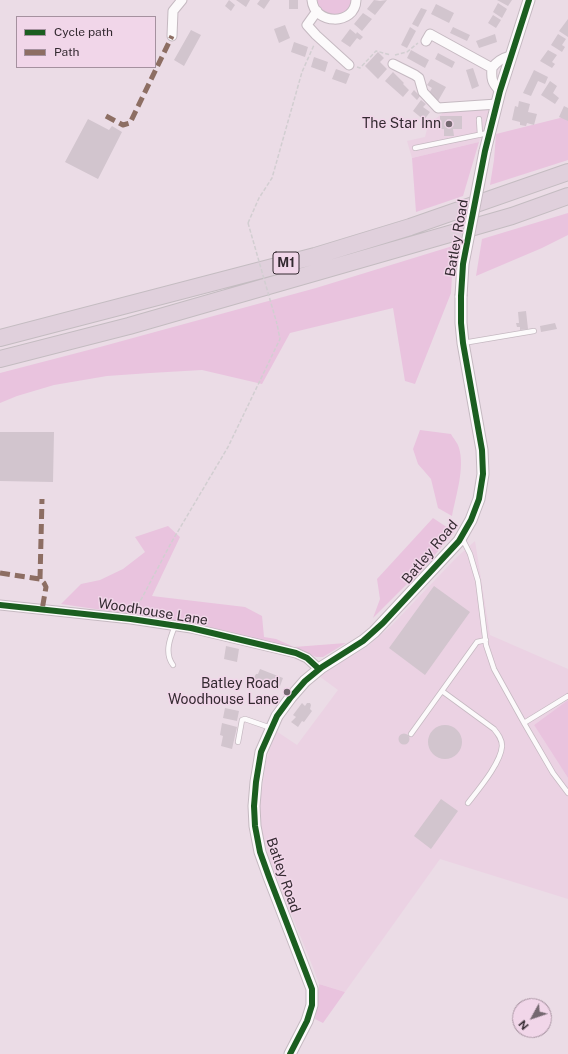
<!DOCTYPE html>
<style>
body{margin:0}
#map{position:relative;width:568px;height:1054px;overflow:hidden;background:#ebdce6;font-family:"Public Sans",sans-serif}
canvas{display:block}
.legend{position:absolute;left:16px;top:16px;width:140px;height:52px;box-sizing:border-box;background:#f1d6e9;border:1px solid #a5919f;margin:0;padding:5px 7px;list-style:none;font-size:12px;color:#342a31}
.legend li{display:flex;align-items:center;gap:8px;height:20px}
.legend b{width:20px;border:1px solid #a5919f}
.north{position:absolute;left:512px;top:998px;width:40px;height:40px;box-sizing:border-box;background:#f1d6e9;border:1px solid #a5919f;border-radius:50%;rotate:230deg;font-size:11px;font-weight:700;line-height:16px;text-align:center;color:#342a31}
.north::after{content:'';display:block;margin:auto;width:14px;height:18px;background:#746870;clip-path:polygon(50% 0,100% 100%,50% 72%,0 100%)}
</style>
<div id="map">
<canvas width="568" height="1054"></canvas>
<ul class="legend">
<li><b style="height:5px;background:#1b5e20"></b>Cycle path</li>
<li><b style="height:5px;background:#8d6e63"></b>Path</li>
</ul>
<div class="north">N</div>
</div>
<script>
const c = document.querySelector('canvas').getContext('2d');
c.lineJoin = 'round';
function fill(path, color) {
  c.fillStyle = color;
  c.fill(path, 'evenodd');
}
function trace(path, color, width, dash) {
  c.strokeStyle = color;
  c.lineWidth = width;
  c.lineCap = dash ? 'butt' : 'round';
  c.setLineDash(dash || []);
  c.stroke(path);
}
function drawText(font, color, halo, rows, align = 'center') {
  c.font = font + ' "Public Sans",sans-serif';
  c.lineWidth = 3;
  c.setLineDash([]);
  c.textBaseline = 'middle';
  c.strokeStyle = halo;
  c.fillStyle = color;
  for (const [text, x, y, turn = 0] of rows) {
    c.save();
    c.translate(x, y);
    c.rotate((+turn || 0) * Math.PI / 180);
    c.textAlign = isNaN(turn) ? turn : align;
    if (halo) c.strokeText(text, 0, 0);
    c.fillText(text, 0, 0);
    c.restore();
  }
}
fill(new Path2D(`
 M490,107l-11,35 -67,16 -5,-17 18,-4 3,-12 16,-13z
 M475,541l15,94 78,34v31l-34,25 34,53v121l-128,-40 -95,133 -26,-8 -7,-19 -43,-106 -9,-33v-23l6,-42 10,-30 21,14 41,-55 -19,-14 49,-30 23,-20 65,-68z`), '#ebd2e3');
fill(new Path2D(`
 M315,0h37l-3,11 -10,6 -18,-6z
 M568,116v44l-78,25 4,-25 2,-26z
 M479,142l-16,54 -47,16 -4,-54z
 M568,213v22l-26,13 -66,28 6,-37z
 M456,245l-4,30 -1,18 -36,91 -10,-3 -12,-73 -103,25 -28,51 -60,-14 -52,3 -43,3 -53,9 -37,11 -17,7v-30l100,-26 216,-59z
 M420,430l31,4c2,4 7,9 8,14 6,20 -3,47 -7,68l-14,-8 -7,-29 -13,-15 -5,-15z
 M433,518l21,14 -26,31 -55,55 7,-19 -3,-20z
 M168,526l12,11 -28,59 93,11 17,9 2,21 12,2 18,8 52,-4 -23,14h-7l-22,-10 -19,-3 -45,-12 -39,-9 -130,-19 20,-20 19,-4 23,-11 22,-17 -10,-15z
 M568,700v78l-34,-53z
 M319,984l26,8 -22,31 -8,-4z`), '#e9c3de');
fill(new Path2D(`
 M229,0l6,5 -4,6 -6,-5z
 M236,0h14l-4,7z
 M260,0h10l-6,9 -7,-5z
 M289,0h9v9h-9z
 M374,0l6,1 7,-1 -12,15 -8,-6z
 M497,0h15l-4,6z
 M498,3l9,6 -5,9 -9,-6z
 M436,4l18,9 -5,10 -18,-9z
 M421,8l6,2 -9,17 -6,-3z
 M363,13l9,6 -10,12 -8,-7z
 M493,15l8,5 -5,8 -8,-5z
 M568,19v18l-9,-6z
 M285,25l5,13 -11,5 -5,-14z
 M410,27l6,4 -9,17 -6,-3z
 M453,27l17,8 -3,6 -17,-8z
 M350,29l6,5 1,-2 6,5 -3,3 -3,-2 -7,9 -9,-6z
 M191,30l10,5 -17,31 -10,-6z
 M495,34l2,8 -18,6 -3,-7z
 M558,34l8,5 -4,6 3,2 -3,5 -11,-7z
 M294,42l14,5 -3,10 -14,-5z
 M411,50l18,10 -4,8 -18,-10z
 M548,50l9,5 -5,7 3,2 -3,4 -12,-7z
 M378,52l6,6 -4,4 7,7 -9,10 -13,-13z
 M438,53l17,9 -3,6 -17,-9z
 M314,57l14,5 -3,10 -14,-5z
 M473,68l6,18 -7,3 -6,-19z
 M336,69l14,5 -4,10 -14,-5z
 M534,70l14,7 -3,7 -7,-3 -7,15 -8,-3z
 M393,72l11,11 -1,1 6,6 -6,7 -18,-16z
 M431,79l15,8 -8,14 -10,-6 4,-7 -5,-3z
 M550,81l7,5 -4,7 6,5 -4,6 -14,-9z
 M414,90l6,6 -3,4 -6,-6z
 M421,100l5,4 -3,3 7,5 -6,8 -11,-9z
 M519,101l11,3 -2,8 9,2 -3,11 -7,-2 -1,3 -6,-1v-3l-8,-2 3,-14 3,1z
 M564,106l4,2v13l-9,-4z
 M440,116h22v13h-9l1,7h-10v-7h-7v-10h3z
 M88,119l21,11 3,-4 10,6 -24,47 -33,-17z
 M526,311l2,18 -8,1v-3h-3l-1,-4h3l-1,-11z
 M555,323l2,6 -16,3 -1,-6z
 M0,432h54l-1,50 -53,-1z
 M434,586l36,26 -45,63 -36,-27z
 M226,646l13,3 -2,13 -13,-3z
 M260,669l23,9 -3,8 -6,-2 -2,3 -19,-8 3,-5h2z
 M302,703l3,3 2,-3h3l1,2 -1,4 2,2 -8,11 -2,-1 -4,6 -7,-5 5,-5 -3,-2z
 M225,708l14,3 -2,10 -14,-3z
 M222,723l15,4 -5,22 -11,-3 2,-10 -3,-1z
 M428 742a17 17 0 1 1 34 0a17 17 0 1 1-34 0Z
 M398.5 739a5.5 5.5 0 1 1 11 0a5.5 5.5 0 1 1-11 0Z
 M441,799l17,12 -27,38 -17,-13z`), '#d2c5ce');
const service = new Path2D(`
 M479,119l1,16
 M415,148l73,-15
 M463,343l71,-12
 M462,538l8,16 8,27 8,64 8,24 30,54 29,50 15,20
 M173,665c-9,-12 -3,-27 2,-39
 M442,691l52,38c4,5 8,10 8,17 -1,17 -24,44 -34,57
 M524,723l44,-27
 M411,734l66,-92 9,-2
 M238,742l4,-22 3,-1 26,9`);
const minor = new Path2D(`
 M312,0c2,25 43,26 44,0
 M317,11l-10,14 9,10 33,30
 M172,36l1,-25 9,-11
 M426,41l4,-7 62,34
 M393,64l22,11 4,3 4,14 15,16 59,-4
 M500,91c-8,-8 -9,-12 -8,-23 5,-7 10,-10 18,-12
 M0,605l131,14 60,9 105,25 11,5 12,11`);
const tertiary = new Path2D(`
 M485,151l15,-60 29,-91
 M290,1054l17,-33 5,-16v-16l-8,-21 -35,-91 -9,-25 -5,-26 -1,-20 2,-24 5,-30 16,-36 14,-19 14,-16 17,-14 41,-26 11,-9 85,-91 12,-21 8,-21 4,-25 -1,-24 -19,-107 -2,-20v-27`);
const motorway = new Path2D(`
 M0,338l315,-82 95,-29 158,-55
 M0,359l129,-33 383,-110 56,-20`);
trace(service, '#c5b9c1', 6);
trace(minor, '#c5b9c1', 11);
trace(tertiary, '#c5b9c1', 13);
trace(motorway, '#c4bcc1', 18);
trace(new Path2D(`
 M395,55l12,-3 11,-9
 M357,67l3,1 16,-17 15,4
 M248,223l11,-25 13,-20 30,-106 12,-27
 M135,611l36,-68 57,-96 52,-108 -3,-15`), '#d2ced1', 1.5, [4, 2]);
trace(service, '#fcfafb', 4.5);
trace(minor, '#fcfafb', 9);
trace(tertiary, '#fcfafb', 11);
trace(motorway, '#e0d0dc', 16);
const tertiaryBridge = new Path2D(`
 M461,296l2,-32 22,-113`);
trace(tertiaryBridge, '#c5b9c1', 13, []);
trace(new Path2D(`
 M248,223l29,101`), '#d2ced1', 1.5, [4, 2]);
trace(tertiaryBridge, '#fcfafb', 11);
trace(new Path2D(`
 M106,116l17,9 7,-2 42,-87
 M0,573l40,6 4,4 2,4 -4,23
 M40,579l2,-80`), '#8d6e63', 5, [10, 5]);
trace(new Path2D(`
 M0,605l131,14 60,9 105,25 11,5 12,11
 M290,1054l17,-33 5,-16v-16l-8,-21 -35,-91 -9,-25 -5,-26 -1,-20 2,-24 5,-30 16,-36 14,-19 14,-16 17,-14 41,-26 20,-18 76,-82 12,-21 8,-21 4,-25 -1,-24 -19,-107 -2,-20v-27l2,-32 22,-113 15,-60 29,-91`), '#1b5e20', 6);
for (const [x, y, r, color] of [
 [449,124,4,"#746870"],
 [287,692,4,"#746870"]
]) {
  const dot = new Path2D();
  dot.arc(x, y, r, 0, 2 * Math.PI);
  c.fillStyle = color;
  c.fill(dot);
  trace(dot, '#f1d6e9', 1.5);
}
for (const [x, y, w] of [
 [286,263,26]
]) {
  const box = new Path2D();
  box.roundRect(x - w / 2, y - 11, w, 22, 3);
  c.fillStyle = '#f1d6e9';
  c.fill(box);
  trace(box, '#342a31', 1);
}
drawText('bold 13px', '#342a31', null, [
 ["M1",286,263]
]);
drawText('14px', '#342a31', '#f1d6e9', [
 ["The Star Inn",441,124],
 ["Batley Road",279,684],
 ["Woodhouse Lane",279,700]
], 'right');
drawText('14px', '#342a31', '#f1d6e9', [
 ["Batley Road",457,238,-80],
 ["Batley Road",430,552,-50],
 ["Woodhouse Lane",153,612,9],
 ["Batley Road",283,875,71]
]);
</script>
